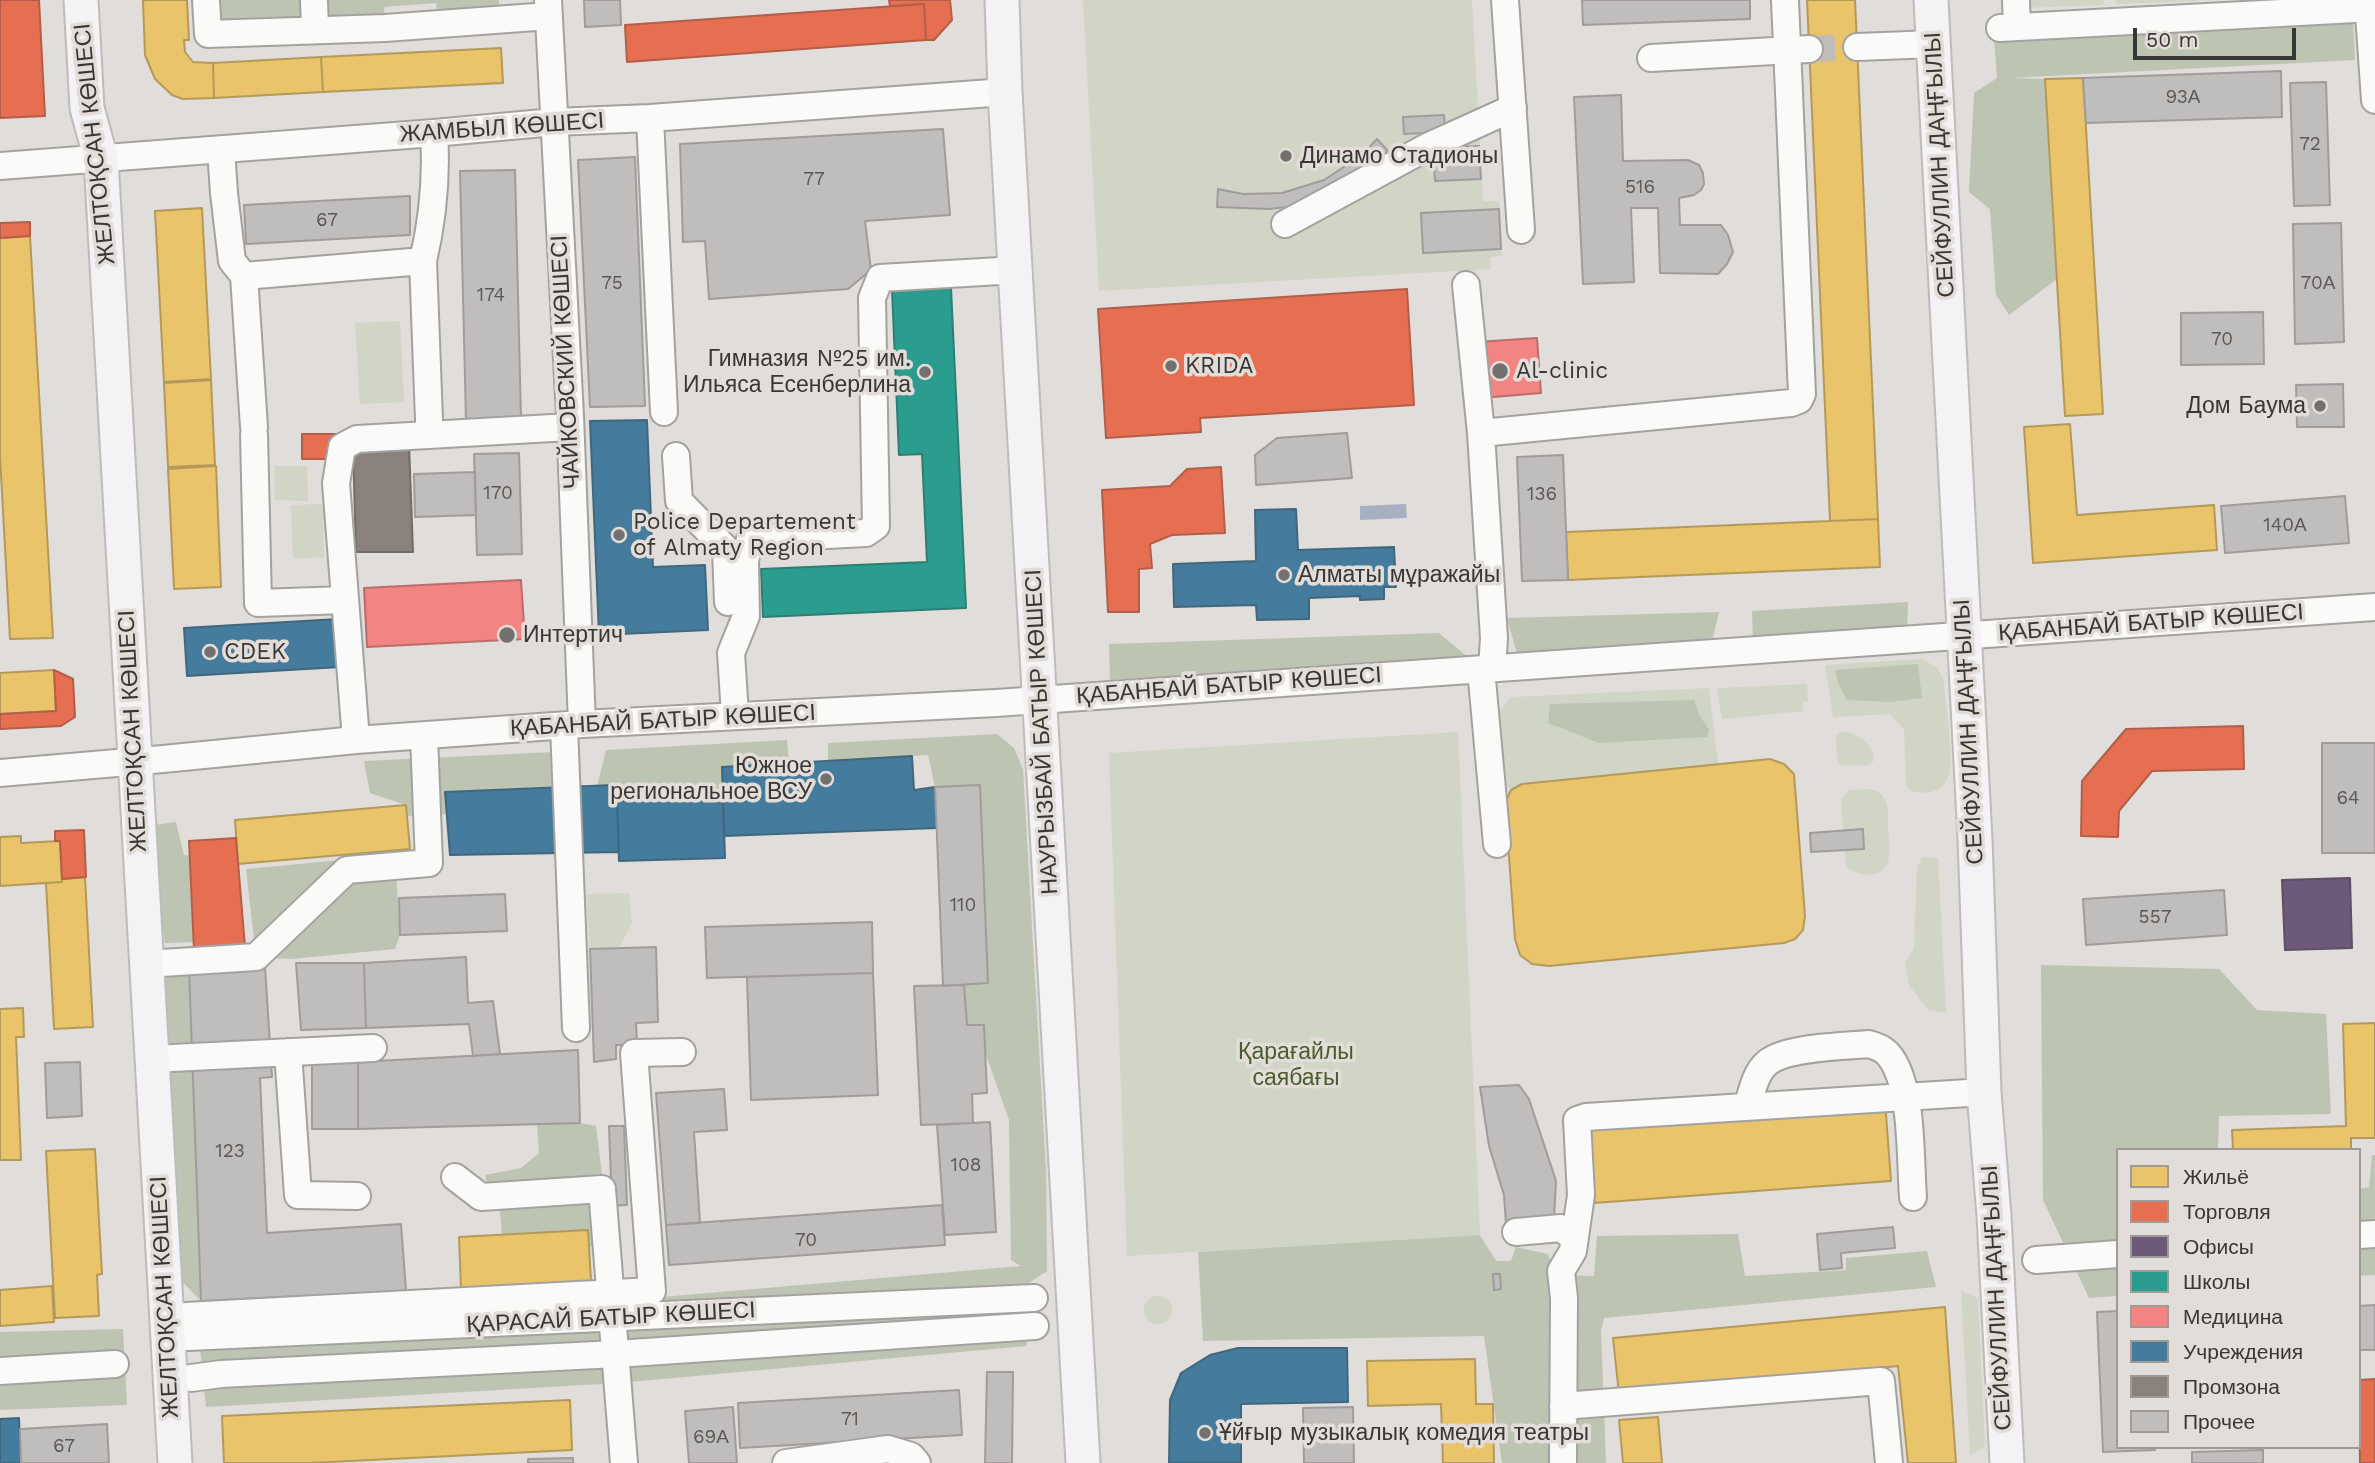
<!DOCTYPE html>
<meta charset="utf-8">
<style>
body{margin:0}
#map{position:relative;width:2375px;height:1463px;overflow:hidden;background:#e0ddda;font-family:"Work Sans",sans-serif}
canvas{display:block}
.legend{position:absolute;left:2116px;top:1148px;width:245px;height:301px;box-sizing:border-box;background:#e2ddd8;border:2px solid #9e9b97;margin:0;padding:9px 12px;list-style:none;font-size:21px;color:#393735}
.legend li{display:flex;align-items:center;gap:14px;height:35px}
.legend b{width:35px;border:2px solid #9e9b97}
.scale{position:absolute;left:2133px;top:28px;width:163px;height:32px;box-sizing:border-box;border:4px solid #393735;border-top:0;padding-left:9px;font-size:21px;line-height:24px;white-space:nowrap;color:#393735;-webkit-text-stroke:5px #e2ddd8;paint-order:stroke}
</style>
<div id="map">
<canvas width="2375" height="1463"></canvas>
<ul class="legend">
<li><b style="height:19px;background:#e9c46a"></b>Жильё</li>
<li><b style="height:19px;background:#e76f51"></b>Торговля</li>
<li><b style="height:19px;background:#6d597a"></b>Офисы</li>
<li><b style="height:19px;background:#2a9d8f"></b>Школы</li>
<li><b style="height:19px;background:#f28482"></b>Медицина</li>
<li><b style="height:19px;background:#457b9d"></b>Учреждения</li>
<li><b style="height:19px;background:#8a817c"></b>Промзона</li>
<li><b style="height:19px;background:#c0bebd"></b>Прочее</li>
</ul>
<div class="scale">50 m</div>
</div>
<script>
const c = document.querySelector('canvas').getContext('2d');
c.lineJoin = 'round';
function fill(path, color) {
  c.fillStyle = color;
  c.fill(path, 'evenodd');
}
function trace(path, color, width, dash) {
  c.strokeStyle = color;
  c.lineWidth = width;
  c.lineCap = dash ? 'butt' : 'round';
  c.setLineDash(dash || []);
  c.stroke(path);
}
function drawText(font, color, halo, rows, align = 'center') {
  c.font = font + ' "Work Sans",sans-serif';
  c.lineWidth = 7;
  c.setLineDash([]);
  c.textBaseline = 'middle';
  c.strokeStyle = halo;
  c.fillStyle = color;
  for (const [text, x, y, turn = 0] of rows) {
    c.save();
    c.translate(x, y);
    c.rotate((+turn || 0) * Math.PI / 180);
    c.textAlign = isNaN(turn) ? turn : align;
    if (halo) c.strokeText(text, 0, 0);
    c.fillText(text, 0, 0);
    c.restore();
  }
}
fill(new Path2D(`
 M1083,0h389l11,201h16l3,55 -12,1 1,12 -392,22z
 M2023,0h80l1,5 -81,3z
 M2116,0h81v1l-81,3z
 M400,321l4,81 -44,2 -5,-81z
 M274,466h33l1,35 -33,-1z
 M323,504l1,53 -31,2 -2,-54z
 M1923,659l14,9 6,10c2,18 11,84 6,97 -6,18 -24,21 -40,15l-3,-6 -2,-55 -14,-15 -57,3 -8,-52z
 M1807,684l1,17h-5v10l-81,8 -5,-31z
 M1709,688l9,76 -196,20 -11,6 -8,-8 -6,-68 14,-17z
 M1458,732l22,503 -353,21 -18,-503z
 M1840,732c15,-1 37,12 33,30l-5,3 -26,1 -5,-6 -1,-25z
 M1866,789c5,0 11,1 15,5 8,8 7,22 7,32 1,16 7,46 -15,48 -11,1 -18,0 -26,-7l-3,-17 20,-1 -1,-20 -20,1 -2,-29 8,-11z
 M1922,857l16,1 8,155 -18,-3 -19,-25 -4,-22 9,-15 3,-81z
 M629,893l3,30 -13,25 -29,1 -4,-55z
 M1961,1291l17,7 7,149 -15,8z
 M1144 1310a14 14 0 1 1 28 0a14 14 0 1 1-28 0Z`), '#d0d5c5');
fill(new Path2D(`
 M219,0h86l2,23 -87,-1z
 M318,0h181v18l-61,2 -2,-17 -52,4 1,17 -67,1z
 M2353,19l2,41 -345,18 35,1 12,200 -48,36 -13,-20 -6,-86 -21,-17 5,-99 23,-15 -3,-40z
 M1908,602l-1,31 -154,11 -1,-33z
 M1719,612l-8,34 -193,11 -11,-39z
 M1439,633l31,26 -360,21 -1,-36z
 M1918,664l4,34 -32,4 -43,-2 -9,-17 -3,-13z
 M1694,700l6,16 9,14 -2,7 -108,6 -51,-20 2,-19z
 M997,734l17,14 9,21 23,402 1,100 -24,16 4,59 -409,37 -412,24 -8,-77 417,-29 406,-35 -10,-6 -2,-140 -24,-68 -1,-27h-17l-3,-40 24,-3 -8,-197 -45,2 -7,-32 -100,6v-18z
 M787,740l2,24 -67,4 1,31 -106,2 -20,-15 9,-36z
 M553,752l2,36 -110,4 1,22 -39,2 -1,-11 -36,-12 -6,-32z
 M176,822l8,33 6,1 4,86 -29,1 -17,-117z
 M395,855l5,80 -5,14 -104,10 -35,-2 -10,-88z
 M2041,965l178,4 38,41 69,4 5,100 -112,2 -1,34h-100v146l-29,2 -46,-98z
 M189,969l3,81 -28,2 -1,-82z
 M193,1066l8,235 -23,-24 -12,-210z
 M580,1123l16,3 7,57 -114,7 -4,-15 36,-7 18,-15 -2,-29z
 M2372,1155h3v120l-16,1v-87l10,-2z
 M597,1194l5,50 -13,3 -87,-12 -3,-34z
 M1738,1234l7,42 101,-6v-12l81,-7 9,36 -332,31 -3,13 5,132h-104l-18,-127 -281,5 -5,-89 282,-17 16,26h15l5,-14 32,7 7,21 39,1 3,-40z
 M123,1329l4,76 -127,5v-78z`), '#bec4b2');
fill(new Path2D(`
 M1406,504l1,14 -47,2v-14z`), '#a6b0c2');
const homes = new Path2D(`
 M143,0h44l2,40h-5l1,12 8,10 20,1 1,35 -31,1 -11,-4 -17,-16 -10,-24z
 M1807,0h48l23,519 -48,2z
 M501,48l2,35 -180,9 -2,-35z
 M321,57l2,35 -109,6 -1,-35z
 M2083,78l20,336 -38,2 -20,-337z
 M202,208l9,171 -47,3 -9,-171z
 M30,236l23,402 -43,1 -10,-183v-218z
 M211,380l4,85 -47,2 -4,-84z
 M2070,424l7,91 137,-10 3,45 -184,13 -9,-136z
 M216,466l5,121 -47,2 -6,-120z
 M1878,519l2,48 -312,13 -2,-48z
 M54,670l2,41 -56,3v-41z
 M1770,759l14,5 10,10 11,142 -2,14 -8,9 -11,4 -235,23 -17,-2 -12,-9 -5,-16 -9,-124 -3,-7 8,-18 11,-6z
 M406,805l4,44 -172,15 -3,-44z
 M21,836v7l39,-2 2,41 -62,4v-49z
 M85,877l8,150 -39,2 -8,-146 16,-1v-3z
 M23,1008l1,29h-8l5,123h-21v-151z
 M2375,1023v115h-24v12h-118l-1,-20 114,-4 -3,-102z
 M1885,1101l6,80 -297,22 -6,-80z
 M95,1149l7,125 -5,1 2,41 -44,2 -9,-167z
 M588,1230l3,51 -130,7 -2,-51z
 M52,1286l2,36 -54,4v-36z
 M1945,1307l11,156h-48l-10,-97 -279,28 -6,-56z
 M1475,1359l1,45h17l1,59h-51l-2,-59 -73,2 -1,-45z
 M570,1400l2,50 -262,13h-86l-2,-47z
 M1658,1417l4,46h-39l-4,-43z`);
fill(homes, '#e9c46a');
trace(homes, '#b49a5a', 2);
const shops = new Path2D(`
 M0,0h39l6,116 -45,2z
 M889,0h61l2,20 -18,20h-8l-2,-36 -34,2z
 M924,4l2,36 -299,22 -2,-37z
 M30,222v14l-30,2v-15z
 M1407,289l7,116 -214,13 1,14 -95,6 -8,-129z
 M302,434h34l1,25h-35z
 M1221,467l4,66 -53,2 -22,9 2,24 -13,1v43h-31l-6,-122 68,-4 17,-17z
 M54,670l19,9 2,38 -14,9 -61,3v-15l56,-3z
 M2243,726l1,43 -92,2 -33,40 -1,26 -37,-1 1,-55 44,-52z
 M84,830l2,47 -24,2 -2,-38h-5v-10z
 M236,838l9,109 -51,3 -5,-109z
 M2375,1379v84h-15l-1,-83z`);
fill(shops, '#e76f51');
trace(shops, '#b35e49', 2);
const offices = new Path2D(`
 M2350,878l2,70 -67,2 -3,-70z`);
fill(offices, '#6d597a');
trace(offices, '#5d4f65', 2);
const schools = new Path2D(`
 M951,288l15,320 -203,9 -2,-48 166,-7 -5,-108 -23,1 -7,-165z`);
fill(schools, '#2a9d8f');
trace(schools, '#2e7e74', 2);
const health = new Path2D(`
 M1537,338l4,55 -60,5 -4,-56z
 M521,580l4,59 -158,8 -3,-59z`);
fill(health, '#f28482');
trace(health, '#ba6d6b', 2);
const public = new Path2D(`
 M647,420l6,147 52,-2 3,65 -109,5 -9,-214z
 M1296,509l2,41 96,-3 2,40h-12v12l-24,1v-4l-51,2v21l-52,1 -1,-15 -82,2 -1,-43 83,-3 -1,-51z
 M338,619l2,48 -153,9 -3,-48z
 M912,756l2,34 21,-3 2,41 -213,8 -2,-69z
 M614,785l3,16 2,51 -169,3 -5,-63z
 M723,799l2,59 -106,3 -2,-60z
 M1238,1348h109l1,54 -107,2v59h-72l1,-63 11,-27 29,-18z
 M19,1418l2,45h-21v-44z`);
fill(public, '#457b9d');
trace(public, '#41677e', 2);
const industry = new Path2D(`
 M409,444l4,108h-57l-3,-107z`);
fill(industry, '#8a817c');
trace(industry, '#726b67', 2);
const building = new Path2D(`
 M584,0h36l1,25 -36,2z
 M1582,0h168v19l-167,6z
 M2281,71l1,46 -196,6 -3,-45z
 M2326,82l4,123 -36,1 -4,-123z
 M1621,95l2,66 65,-1 11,5 4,8 1,11 -3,6 -7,5 -15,3 1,27h41l7,10 5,17 -6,12 -9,10 -58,-1 -2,-65h-27l3,74 -51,2 -9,-187z
 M1444,115l1,17 -41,2 -1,-17z
 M943,129l7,86 -85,6 6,49 -23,19 -139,10 -4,-58 -22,1 -3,-98z
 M1377,139l11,12 -29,27 -61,28 -30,3 -51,-2 1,-18 25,5 39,-1 42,-13 38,-25z
 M1479,146l2,33 -46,2 -2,-33z
 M635,157l10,249 -55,1 -12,-247z
 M515,170l6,249 -55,1 -6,-249z
 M410,196v39l-164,9 -2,-39z
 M1499,209l2,40 -78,4 -2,-40z
 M2341,223l3,119 -49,2 -2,-120z
 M2263,312l1,52 -83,1v-52z
 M2343,384l1,43h-47l-1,-42z
 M1347,433l5,45 -96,7 -1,-30 22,-17z
 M519,453l3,101 -45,1 -3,-101z
 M1563,455l5,125 -46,1 -5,-124z
 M475,472l1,43 -61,2 -1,-43z
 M2345,496l4,47 -124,10 -4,-47z
 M2322,743h53v110h-53z
 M980,785l8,198 -45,3 -8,-199z
 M1863,829l1,20 -53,3 -1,-19z
 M2224,890l3,45 -141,10 -3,-46z
 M505,894l2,37 -107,4 -1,-37z
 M872,922l1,51 -166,5 -2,-51z
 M656,947l2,75 -22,1 1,22h-21v14l-22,3 -4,-113z
 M466,957l2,46 25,-2 7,53 -27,2 -4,-32 -103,4 -2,-65z
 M296,963h68l2,65 -65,2z
 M265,966l7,111 -12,1 7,155 134,-9 5,67 -205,10 -12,-332z
 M873,973l5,122 -127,5 -4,-123z
 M964,985l3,40h17l3,68 -15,1 1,29 -52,2 -7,-139z
 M578,1050l2,73 -222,6v-67z
 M80,1062l2,54 -35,2 -2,-55z
 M312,1062h46v67h-46z
 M1519,1085l10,14 27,82 -2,37 -48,6 -2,-29 -15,-49 -9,-59z
 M724,1089l3,41 -33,2 6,91 -34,2 -10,-132z
 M990,1122l6,110 -51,3 -8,-110z
 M609,1126h15l3,79 -15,1z
 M942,1205l3,40 -276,20 -3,-40z
 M1893,1227l2,21 -54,5 1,15 -22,2 -3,-36z
 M1493,1274h7l1,15 -7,1z
 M2375,1305v45h-16v-44z
 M2118,1311v136h37v3l-52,2 -6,-140z
 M987,1372h26l-1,91h-27z
 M959,1390l3,45 -222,13 -2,-45z
 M733,1407l4,56h-48l-4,-52z
 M1353,1407l1,56h-50l-1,-55z
 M107,1424l2,39h-88l-1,-34z
 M2263,1450v13h-71v-11z
 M573,1458v5h-45v-4z`);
fill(building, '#c0bebd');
trace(building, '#9f9c9b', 2);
trace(new Path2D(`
 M1809,49l48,-2`), '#bfbcb9', 26, [26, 13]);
const minor = new Path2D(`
 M206,0l2,34 177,-6 164,-12
 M314,0l1,30
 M548,0l22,416 12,308
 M1505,0l16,230
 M2016,0l1,27
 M2368,0l7,100
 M2000,28l375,-20
 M1857,47l77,-3
 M1651,58l158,-9
 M650,118l14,294
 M221,150l3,43 8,68 12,15 10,151
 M0,166l434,-33 120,-11 96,-4 355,-26
 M1285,224l144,-78 84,-38
 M423,261c10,-43 14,-83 11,-128
 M244,276l179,-15 6,159
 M1466,285l15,148
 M254,435l4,168 87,-3
 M676,456l3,45 47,48 2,53
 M1492,668l2,-30 -13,-205 310,-30 8,-3 3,-6 -17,-394
 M1481,669l16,175
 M735,715l-4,-62 15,-37 -1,-55 5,-22 116,-6 10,-7 -4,-228 8,-20 137,-8
 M564,726l12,302
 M356,740l-20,-257 6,-36 15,-8 213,-12
 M0,773l163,-14 193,-19 226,-16 414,-21 1379,-96
 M146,964l110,-7 91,-87 82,-7 -5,-127
 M288,1052l10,143 59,1
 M152,1059l221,-11
 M1747,1107c5,-15 8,-34 20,-44 18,-16 78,-17 102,-19 9,3 16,5 22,14 22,31 19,101 22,139
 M455,1177l26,20 121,-8 22,274
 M1516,1232l45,-4 13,10
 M2359,1235l16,-1
 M2036,1260l82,-6
 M186,1316l466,-25 -18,-238 48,-1
 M188,1337l846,-39
 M0,1371l115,-7
 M191,1378l30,-4 395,-20 419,-28
 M1563,1406l318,-25 8,82
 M786,1463l102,-14 23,7 6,7
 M1563,1463l1,-165 -3,-27 12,-20 8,-56 -4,-75 9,-3 398,-25`);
const major = new Path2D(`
 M81,0l6,108 14,51 74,1304
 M1002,0l3,92 78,1371
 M1931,0l44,839 9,253 10,124 13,247`);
trace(minor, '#a4a2a0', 30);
trace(major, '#bdbcba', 37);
trace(minor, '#fafaf9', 26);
trace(major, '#f3f2f5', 33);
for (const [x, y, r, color] of [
 [1286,156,7,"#73716f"],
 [1171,366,7,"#73716f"],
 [1500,371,9,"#73716f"],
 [925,372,7,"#73716f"],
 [2320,406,7,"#73716f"],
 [619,535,7,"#73716f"],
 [1284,575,7,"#73716f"],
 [507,635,9,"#73716f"],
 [210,652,7,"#73716f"],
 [826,779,7,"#73716f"],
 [1205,1433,7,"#73716f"]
]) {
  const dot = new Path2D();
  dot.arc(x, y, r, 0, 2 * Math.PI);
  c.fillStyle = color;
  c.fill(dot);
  trace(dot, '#e2ddd8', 2.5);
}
drawText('19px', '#5b5957', null, [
 ["93А",2183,97],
 ["72",2310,144],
 ["77",814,179],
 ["516",1640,187],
 ["67",327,220],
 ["75",612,283],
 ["70А",2318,283],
 ["174",491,295],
 ["70",2222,339],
 ["170",498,493],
 ["136",1542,494],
 ["140А",2285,525],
 ["64",2348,798],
 ["110",963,905],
 ["557",2155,917],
 ["123",230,1151],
 ["108",966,1165],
 ["70",806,1240],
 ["71",850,1419],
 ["69А",711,1437],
 ["67",64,1446]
]);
drawText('23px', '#393735', '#e2ddd8', [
 ["ЖАМБЫЛ КӨШЕСІ",502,128,-4],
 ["ЖЕЛТОҚСАН КӨШЕСІ",95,144,-96],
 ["СЕЙФУЛЛИН ДАҢҒЫЛЫ",1940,165,-93],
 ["ЧАЙКОВСКИЙ КӨШЕСІ",566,362,-93],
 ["ҚАБАНБАЙ БАТЫР КӨШЕСІ",2151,623,-4],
 ["ҚАБАНБАЙ БАТЫР КӨШЕСІ",1229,686,-4],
 ["ҚАБАНБАЙ БАТЫР КӨШЕСІ",663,721,-3],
 ["ЖЕЛТОҚСАН КӨШЕСІ",133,731,-93],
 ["НАУРЫЗБАЙ БАТЫР КӨШЕСІ",1042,732,-93],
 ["СЕЙФУЛЛИН ДАҢҒЫЛЫ",1969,732,-93],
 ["ЖЕЛТОҚСАН КӨШЕСІ",165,1297,-93],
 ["СЕЙФУЛЛИН ДАҢҒЫЛЫ",1997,1298,-93],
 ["ҚАРАСАЙ БАТЫР КӨШЕСІ",611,1318,-3]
]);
drawText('23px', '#393735', '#e2ddd8', [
 ["Динамо Стадионы",1300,156],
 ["Гимназия №25 им.",911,359,"right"],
 ["Ильяса Есенберлина",911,385,"right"],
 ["KRIDA",1185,366],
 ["Al-clinic",1516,371],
 ["Дом Баума",2306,406,"right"],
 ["Police Departement",633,522],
 ["of Almaty Region",633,548],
 ["Алматы мұражайы",1298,575],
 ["Интертич",523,635],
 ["CDEK",224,652],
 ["Южное",812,766,"right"],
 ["региональное ВСУ",812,792,"right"],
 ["Ұйғыр музыкалық комедия театры",1219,1433]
], 'left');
drawText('23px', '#4b5d2e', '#e2ddd8', [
 ["Қарағайлы",1296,1052],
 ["саябағы",1296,1078]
]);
</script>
